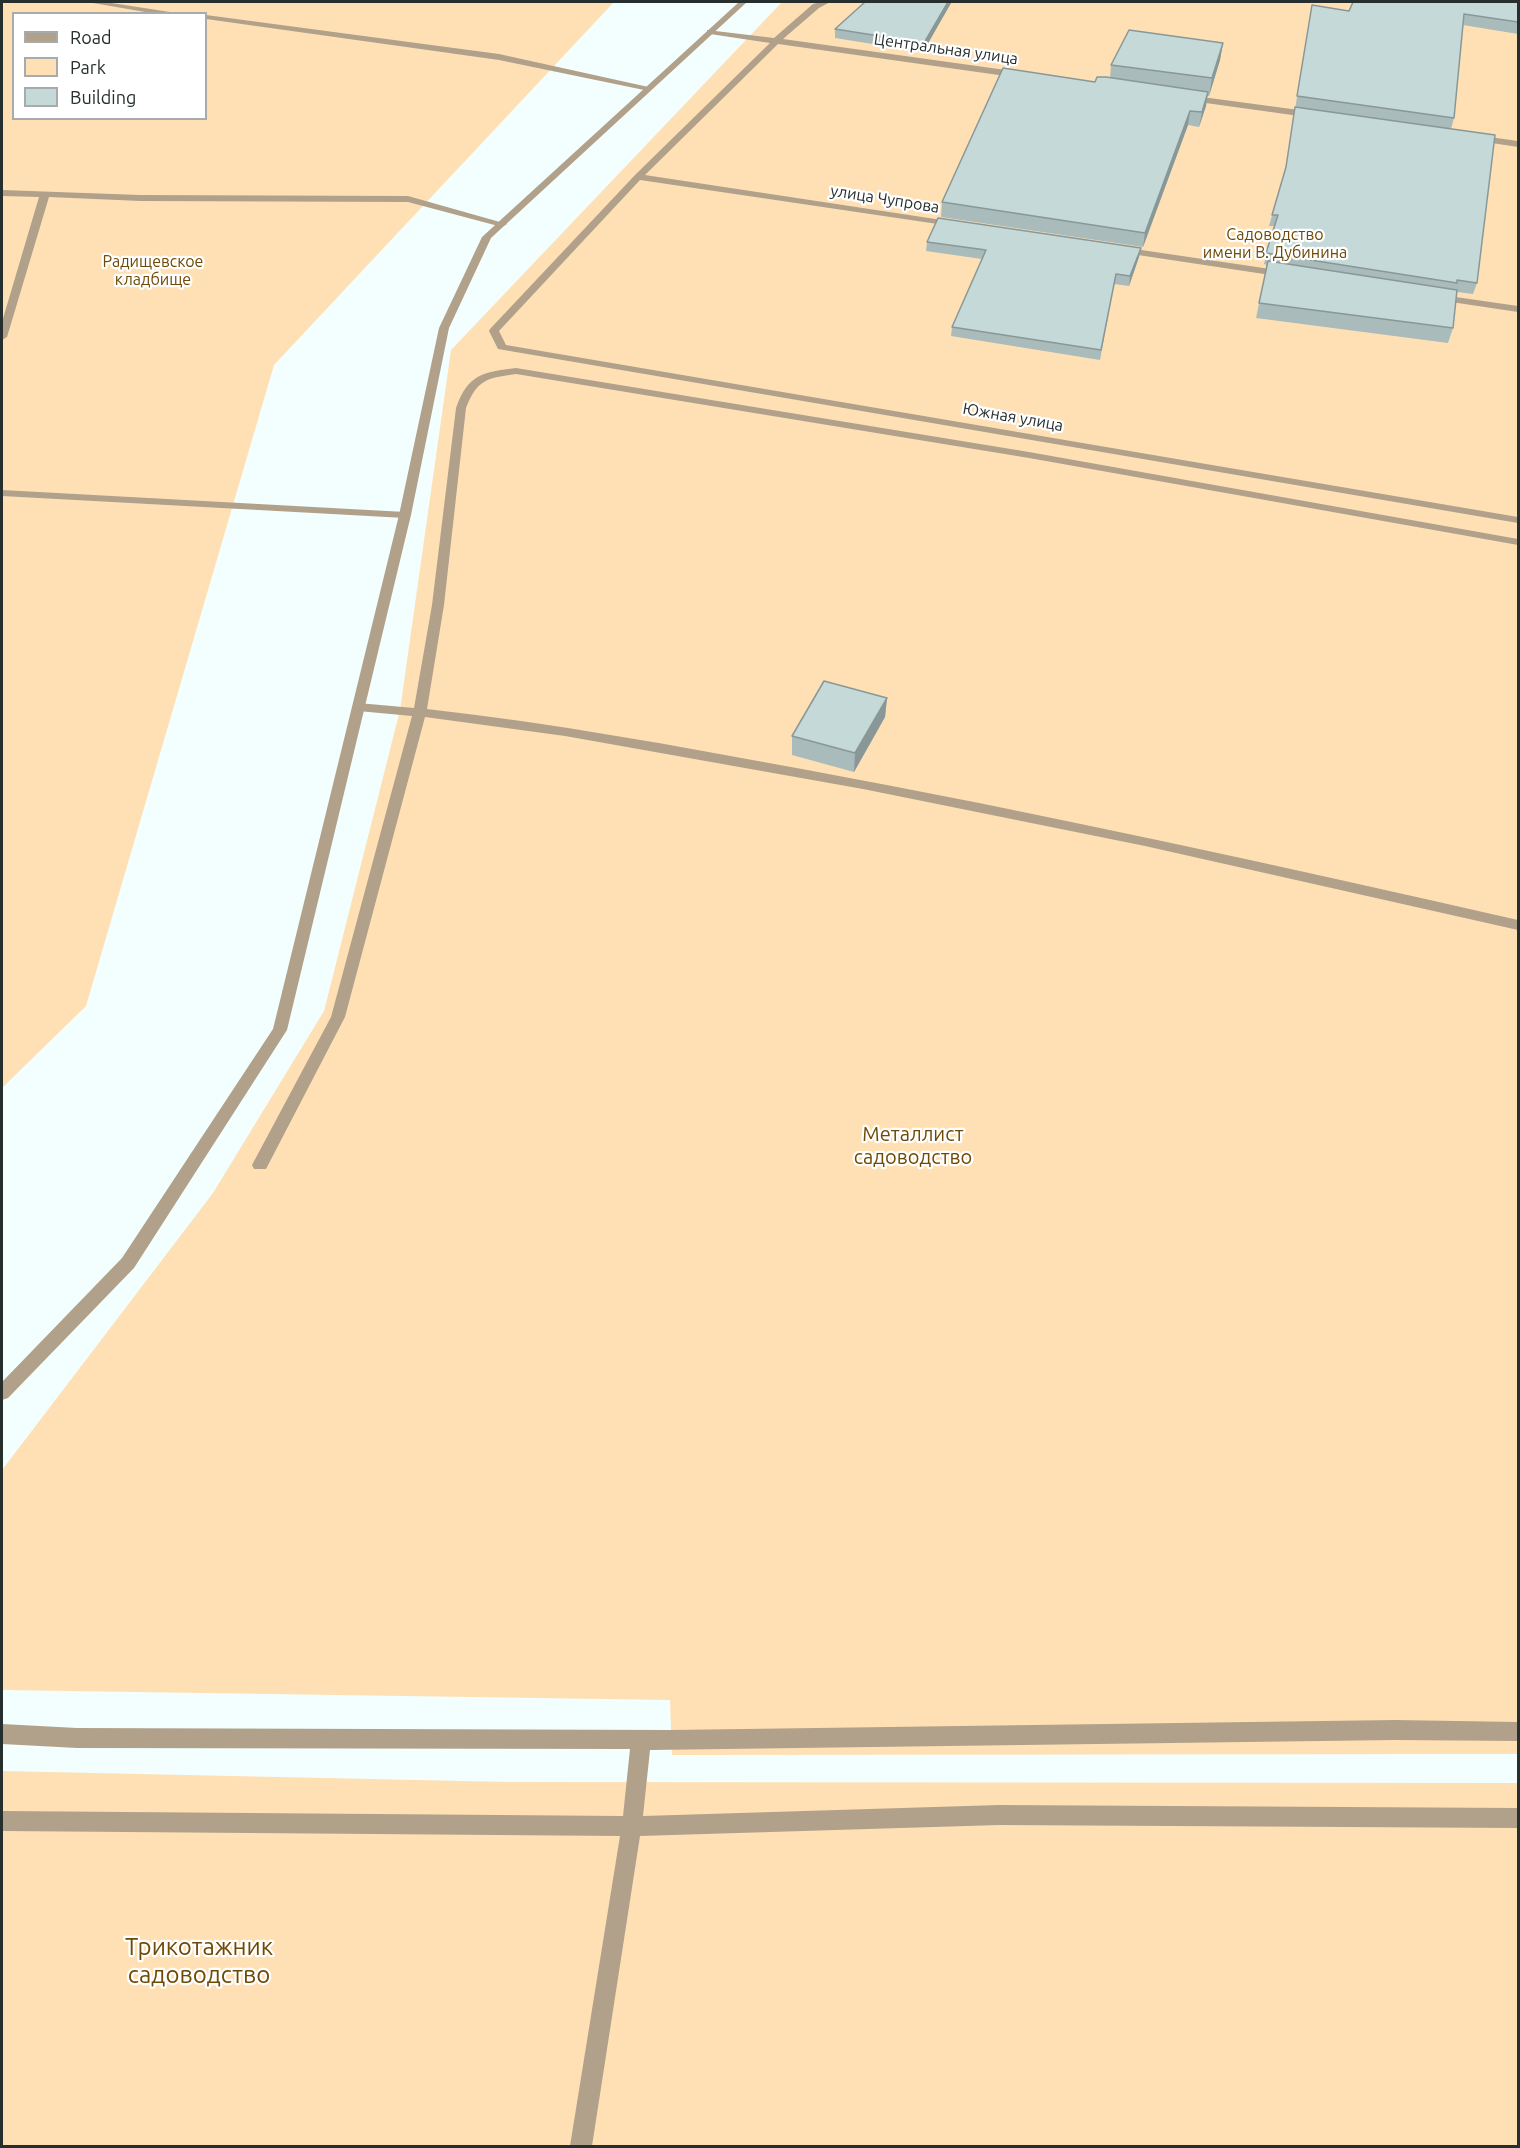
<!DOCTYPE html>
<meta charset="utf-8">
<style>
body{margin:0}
#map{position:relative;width:1520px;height:2148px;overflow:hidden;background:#f2fffe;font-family:Ubuntu,sans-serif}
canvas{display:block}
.frame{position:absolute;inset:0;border:3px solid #262e2e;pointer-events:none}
.legend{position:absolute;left:12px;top:12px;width:195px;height:108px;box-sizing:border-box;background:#fff;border:2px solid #a8abab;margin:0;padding:8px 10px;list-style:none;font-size:18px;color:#262e2e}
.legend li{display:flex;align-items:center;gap:12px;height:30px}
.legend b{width:30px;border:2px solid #a8abab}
</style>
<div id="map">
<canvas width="1520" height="2148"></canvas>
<div class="frame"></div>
<ul class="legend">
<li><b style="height:8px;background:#b1a18a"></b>Road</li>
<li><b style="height:16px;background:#ffe0b5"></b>Park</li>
<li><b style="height:16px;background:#c4d9d8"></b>Building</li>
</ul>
</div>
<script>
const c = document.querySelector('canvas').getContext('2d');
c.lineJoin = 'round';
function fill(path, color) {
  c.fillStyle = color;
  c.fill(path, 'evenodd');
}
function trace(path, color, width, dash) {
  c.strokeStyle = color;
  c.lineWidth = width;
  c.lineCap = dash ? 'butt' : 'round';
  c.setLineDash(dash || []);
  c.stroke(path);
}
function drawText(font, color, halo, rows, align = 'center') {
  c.font = font + ' Ubuntu,sans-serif';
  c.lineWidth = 4.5;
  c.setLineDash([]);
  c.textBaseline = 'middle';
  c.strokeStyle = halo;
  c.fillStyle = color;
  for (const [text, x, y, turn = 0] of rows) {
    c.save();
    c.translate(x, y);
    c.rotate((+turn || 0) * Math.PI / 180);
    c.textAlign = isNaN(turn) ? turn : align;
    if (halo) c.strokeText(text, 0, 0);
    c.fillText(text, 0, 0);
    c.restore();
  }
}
fill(new Path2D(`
 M2,2h612l-340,363 -188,641 -84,82zM14,14h192v104h-192z
 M782,2h736v1752l-846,1 -2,-55 -668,-10v-220l211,-277 111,-182 76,-301 51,-360z
 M2,1771l507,11 1009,1v363h-1516z`), '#ffe0b5');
fill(new Path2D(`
 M87,2h18l78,12h-26z
 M820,2h10l-11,6 -36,31 237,33 4,3 -4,3 -242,-34 -133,131 310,47 5,3 -2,2 -318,-47 -141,151 7,14 1012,172v6l-1020,-174 -9,-18 1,-2 145,-154 135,-132 -60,-9h-3v-4l67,8 39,-34z
 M206,15l293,39 154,34 -4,3 -150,-31 -293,-41z
 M1187,95l127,17 4,3 -4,3 -130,-18 -1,-2z
 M1475,135l43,6v6l-46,-7v-4z
 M2,190l138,5 268,1 99,28 -5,3 -94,-25 -268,-1 -91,-4 -42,140 -5,3v-18l37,-125 -37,-1z
 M1121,247l163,24 5,3 -5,3 -166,-25 -2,-2z
 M1435,294l83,12v6l-87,-13v-4z
 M516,368l513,84 489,87v6l-489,-87 -513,-84c-28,4 -39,5 -50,34l-22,197 -17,104c126,14 250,37 375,60 240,44 478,97 716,151v10l-373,-84 -282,-57 -298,-53 -140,-19 -80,300 -79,152h-12l-2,-4 79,-148 81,-301 -54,-5 -6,-4 6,-4 56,5 18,-103 24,-197c12,-34 27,-36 60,-40z
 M2,490l403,22 6,3 -6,3 -403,-22z
 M1395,1720l123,2v19l-123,-1 -745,10 -7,66 356,-11 519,3v20l-519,-3 -359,11 -48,310h-22l50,-310 -618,-5v-20l621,5 7,-67 -553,-1 -75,-4v-20l75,4 594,2z`), '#b1a18a');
fill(new Path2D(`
 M739,2h8l-256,236 -42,90 -38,187 -124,515 -153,238 -126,130 -6,2v-18l120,-124 151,-229 126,-514 40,-187 43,-91z`), '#b1a18a');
fill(new Path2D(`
 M1518,2v32l-55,-9 -9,93 -3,11 26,154 -4,11 -16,-2 -4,36 -5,15 -192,-25 11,-53 -3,-1 10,-38h-5l16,-55 27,-166 37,6z
 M951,3l-28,49 -88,-14v-9z
 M1223,43l-3,17 -11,36h-2l-1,10 -7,21 -11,-2 -45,122 -202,-30 1,-15 168,-124 1,-13z
 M927,242l214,6 -2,9 -10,29 -15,-2 -14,76 -149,-24 1,-9 30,-68 -56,-8z
 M887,698l-2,19 -31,55 -62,-17v-19z`), '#a9bbba');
fill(new Path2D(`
 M948,2h3v1l-28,49 1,-9z
 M1223,43l-3,17 -11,36 3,-18z
 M1208,92l-2,14 -7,21 3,-15z
 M1190,111l-2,14 -45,122 2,-14z
 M1141,248l-2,9 -10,29 1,-10z
 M887,698l-2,19 -31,55 1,-19z`), '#899897');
const building = new Path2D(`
 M865,2h83l-24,41 -89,-14z
 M1353,2h165v20l-54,-8 -10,104 -157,-22 15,-91 37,6z
 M1129,30l94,13 -11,35 -101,-13z
 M1003,68l92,14 2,-5h9l102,15 -6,20 -12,-1 -45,122 -203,-31z
 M1295,107l200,28 -18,148 -20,-3v3l-191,-30 12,-38h-6l14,-48z
 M938,218l203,30 -11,28 -14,-2 -15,76 -149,-23 34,-77 -59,-8z
 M1268,261l189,29 -4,38 -194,-25z
 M824,681l63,17 -32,55 -63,-17z`);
fill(building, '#c4d9d8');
trace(building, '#899897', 1.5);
drawText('16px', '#262e2e', '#fff', [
 ["Центральная улица",946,49,8],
 ["улица Чупрова",885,199,9],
 ["Южная улица",1013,417,10]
]);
drawText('16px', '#6e4a06', '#fff', [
 ["Садоводство",1275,235],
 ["имени В. Дубинина",1275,253],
 ["Радищевское",153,262],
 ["кладбище",153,280]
]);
drawText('20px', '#6e4a06', '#fff', [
 ["Металлист",913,1134],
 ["садоводство",913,1157]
]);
drawText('24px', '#6e4a06', '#fff', [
 ["Трикотажник",199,1947],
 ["садоводство",199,1975]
]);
</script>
